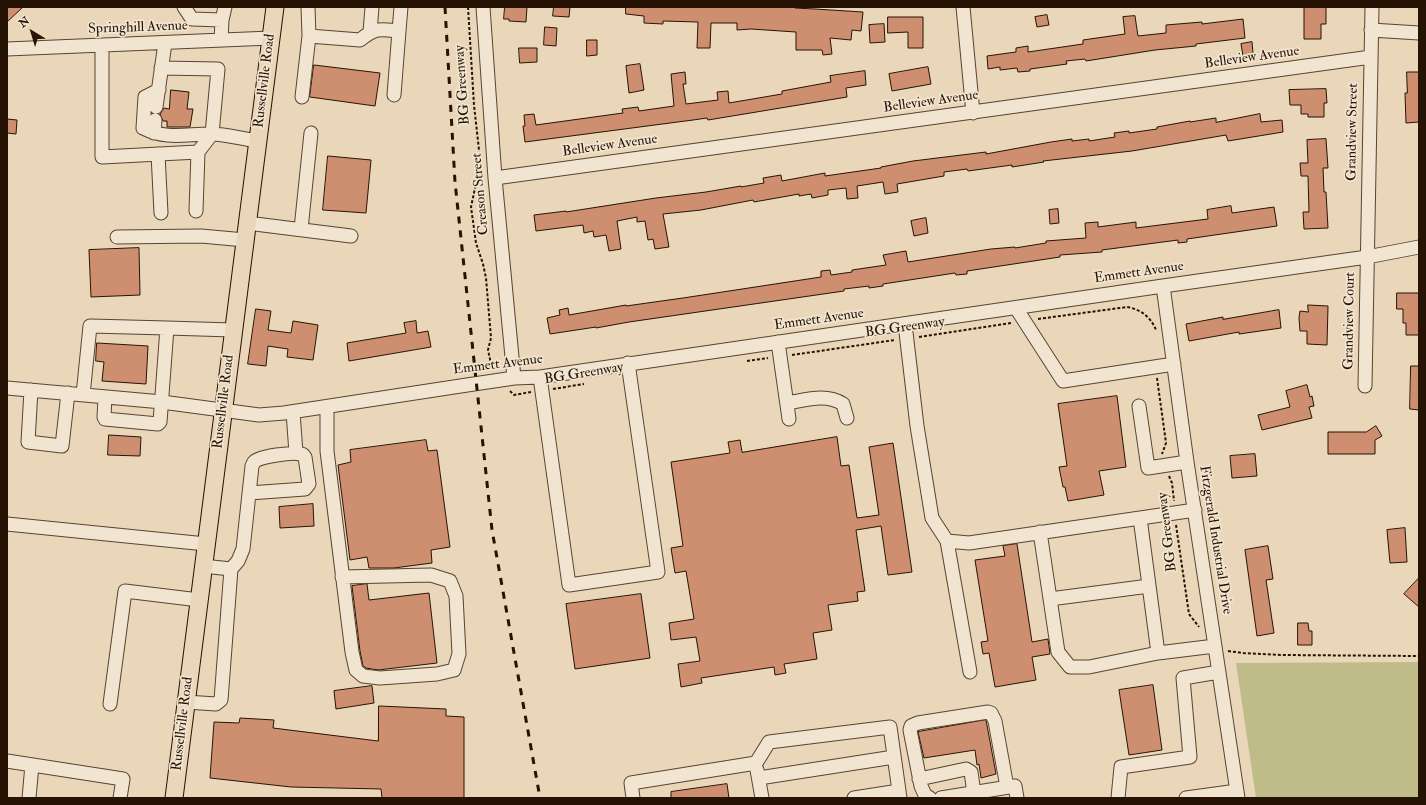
<!DOCTYPE html>
<style>
body{margin:0}
#map{position:relative;width:1426px;height:805px;overflow:hidden;background:#ead6b8;font-family:"IM FELL Double Pica",serif}
canvas{display:block}
.frame{position:absolute;inset:0;border:8px solid #271304;pointer-events:none}
.north{position:absolute;left:12px;top:12px;width:40px;height:40px;-webkit-text-stroke:3px #f1e4d1;paint-order:stroke;rotate:322deg;font-size:11px;font-weight:700;line-height:16px;text-align:center;color:#271304}
.north::after{content:'';display:block;margin:auto;width:14px;height:18px;background:#271304;clip-path:polygon(50% 0,100% 100%,50% 72%,0 100%)}
</style>
<div id="map">
<canvas width="1426" height="805"></canvas>
<div class="frame"></div>
<div class="north">N</div>
</div>
<script>
const c = document.querySelector('canvas').getContext('2d');
c.lineJoin = 'round';
function fill(path, color) {
  c.fillStyle = color;
  c.fill(path, 'evenodd');
}
function trace(path, color, width, dash) {
  c.strokeStyle = color;
  c.lineWidth = width;
  c.lineCap = dash ? 'butt' : 'round';
  c.setLineDash(dash || []);
  c.stroke(path);
}
function drawText(font, color, halo, rows, align = 'center') {
  c.font = font + ' "IM FELL Double Pica",serif';
  c.lineWidth = 3.5;
  c.setLineDash([]);
  c.textBaseline = 'middle';
  c.strokeStyle = halo;
  c.fillStyle = color;
  for (const [text, x, y, turn = 0] of rows) {
    c.save();
    c.translate(x, y);
    c.rotate((+turn || 0) * Math.PI / 180);
    c.textAlign = isNaN(turn) ? turn : align;
    if (halo) c.strokeText(text, 0, 0);
    c.fillText(text, 0, 0);
    c.restore();
  }
}
fill(new Path2D(`
 M1419,662v136h-163l-20,-135z`), '#bfbc89');
const building = new Path2D(`
 M7,7h16l-16,15z
 M505,7h22l-1,15 -17,-1v-2h-5z
 M554,7h16l-1,10 -16,-1z
 M626,7h169v1l20,1 48,3 -2,19 -9,-1 -1,10 -21,-2 2,16 -9,1 -1,-5h-26v-18l-45,-3 -14,1v-7h-26l-1,25h-13l1,-26 -35,-1v3l-19,-1v-7l-18,-2z
 M1326,7v17h-5v15h-17v-31z
 M1047,15l2,10 -12,2 -2,-10z
 M1135,16l3,20 28,-3v-8l36,-3v2l41,-5 2,19 -49,6v2l-41,4 -69,11 -1,-2 -19,2 1,3 -37,5v2l-12,1 -1,-4 -17,2v-3l-12,2 -1,-13 29,-4v-4l12,-2v6l55,-8v-4l42,-6 -2,-17z
 M888,17h35v31h-15v-16l-20,1z
 M884,24l1,18 -15,1 -1,-18z
 M545,27l12,1 -1,18 -12,-1z
 M587,40h10v15l-10,1z
 M1252,42l1,11 -10,3 -2,-12z
 M519,48h18v14l-17,1z
 M640,64l4,26 -15,3 -3,-27z
 M314,65l66,8 -5,33 -65,-9z
 M928,67l3,17 -39,7 -3,-17z
 M865,71l1,14 -20,3 1,9 -139,23 -1,-2 -14,2 -168,22 -2,-16h2l-1,-11 10,-1 2,11 87,-12 -1,-4 16,-2 1,4 35,-5 -3,-32 14,-2 1,12h-3l3,20 32,-4 -1,-8 11,-1 1,12 53,-9v-3l49,-9 -1,-6z
 M1407,72h12v50l-13,1 -1,-30h2z
 M1326,89l1,14h-3v14h-16v-3h-7v-9h-11l-1,-15z
 M171,90l18,2 -2,17h6l-3,18h-23v-6h-4l-3,-7 4,-6 5,1z
 M1260,114l1,8 21,-2 1,12 -55,9 -2,-6 -94,16 -89,10 1,1 -32,5v-2l-44,6 -1,-2 -23,3v4l-47,8 1,8 -13,2 -2,-12 -26,4 1,12 -11,1 -1,-11 -18,2v5l-16,3 -1,-4 -12,2v-2l-45,8 -1,-2 -52,10 -38,4 6,33 -14,2 -2,-10 -5,1 -3,-19 -8,1v-5l-20,4 4,28 -12,2 -3,-16 -12,2 -1,-6 -9,2 -1,-8 -47,6 -2,-16 32,-4v1l90,-14 50,-6 35,-6v1l23,-4 -1,-5 18,-3 1,6 43,-8v3l56,-8v-1l32,-6 73,-9v2l65,-12 21,-3v2l17,-2v2l26,-4 -1,-4 15,-2v2l28,-4v-2l33,-6v1l26,-4v4z
 M7,119l10,1 -1,14 -9,-1z
 M1326,139l2,29h-5l1,24h2l2,36 -24,1 -1,-17h6l-1,-36h-7l-1,-13h8l-1,-23z
 M328,156l43,4 -5,53 -43,-3z
 M1231,206l1,7 42,-6 3,19 -90,13v3l-9,1v-3l-76,10v2l-42,3v2l-93,14v3l-11,1 -1,-2 -72,11v2l-14,2v-2l-25,3v2l-215,31 -33,6v-1l-46,7 -3,-16 13,-3 -1,-5 9,-2 1,7 57,-10v1l57,-8 138,-21v-6l9,-1 1,5 21,-3v-2l34,-5 -3,-10 23,-4 2,11 83,-13 24,-2v1l31,-5v-2l40,-3 -1,-15 13,-1v5l38,-5v6l72,-9 -1,-9z
 M1058,209l1,14 -9,1 -1,-14z
 M926,218l2,15 -14,3 -3,-15z
 M139,248l1,47 -49,2 -2,-47z
 M1397,293h22v42h-13v-12h-3v-14h-6z
 M1308,305l20,1 -1,39 -20,-1v-13h-7l-1,-13 1,-7 8,1z
 M256,309l15,2 -3,19 23,3 2,-12 25,4 -5,35 -26,-3 1,-8 -20,-3 -2,20 -18,-2z
 M1279,310l2,18 -42,6v-2l-50,9 -3,-17 37,-7v2z
 M416,321l1,12 11,-2 3,16 -82,14 -2,-18 59,-10 -2,-10z
 M97,343l51,3 -2,38 -44,-3 2,-19 -8,-1z
 M1411,366h8v44l-9,-1z
 M1307,385l3,12 2,-1 2,10 -5,1 3,11 -50,12 -4,-15 32,-8 -4,-16z
 M1117,396l9,71 -27,4 5,24 -36,6 -3,-14h-2l-4,-20 8,-1 -9,-62z
 M1376,426l6,10 -7,4v14h-47v-22h38z
 M109,435l32,2 -1,19 -32,-1z
 M837,437l4,29 8,-1 8,53 22,-3 -10,-68 24,-4 19,129 -24,3 -7,-49 -25,4 9,61 -8,1 1,9 -30,4 4,25 -19,3 4,26 -33,5 2,9 -11,2 -1,-8 -73,11 1,5 -21,4 -3,-23 22,-3 -4,-24 -25,3 -2,-17 25,-4 -8,-48 -11,2 -4,-25 12,-2 -12,-84 59,-9 -2,-11 12,-2 2,12z
 M426,440l2,11 9,-1 13,97 -19,3 1,13 -38,5h-25l-2,-11 -17,3 -12,-95 13,-3 -1,-12z
 M1255,454l2,22 -25,2 -2,-22z
 M313,504l1,22 -34,2 -1,-21z
 M1405,528l2,34 -17,1 -3,-33z
 M1017,544l15,98 16,-3 2,15 -18,3 4,23 -41,7 -6,-34 -6,1 -2,-12 7,-1 -13,-81 30,-4 -2,-10z
 M1268,546l5,33 -7,1 8,53 -17,3 -12,-86z
 M1419,578v29l-15,-13z
 M367,584l2,16 60,-7 8,70 -59,7 -12,-2 -3,-2 -3,-15 -8,-65z
 M641,594l9,64 -75,11 -9,-65z
 M1298,623h10l1,8h3v14h-14z
 M1153,685l9,65 -33,5 -10,-65z
 M372,686l2,17 -38,6 -2,-18z
 M379,706l67,3v7l18,1v81h-82l-1,-9 -90,-2 -81,-9 4,-56 25,1 1,-5 34,2 -1,8 105,13z
 M986,720l10,54 -15,4 -2,-14 -2,1 -2,-15 -51,8 -6,-26z
 M727,784l2,14h-58v-6z`);
fill(building, '#ce8f71');
trace(building, '#271304', 1);
const minor = new Path2D(`
 M184,7l8,12 30,1
 M483,7l12,171 19,200
 M963,7l10,106
 M1371,30l48,3
 M399,31l2,-24
 M370,32l2,-25
 M309,36l51,4c16,-13 20,-11 39,-9l-5,64
 M221,40l1,-20 3,-13
 M102,46v111l96,-5 -2,59
 M7,49l264,-11
 M161,68l57,1 -6,65 -14,18
 M159,90l-14,7 -2,31c24,12 42,6 68,6 15,0 31,5 46,7
 M302,97l7,-61 -1,-29
 M156,107l9,-64
 M154,133l1,-13
 M158,154l3,59
 M495,178l876,-121
 M247,223l104,13
 M301,229l10,-96
 M117,237l84,-1 44,4
 M1163,286l24,176 51,336
 M1016,308l47,73 111,-17
 M905,324l12,102 15,92 15,23 22,2 226,-33
 M778,342l11,77
 M540,377l29,208 89,-13 -30,-209
 M1365,386l7,-379
 M7,388l155,14 97,13 25,-2 183,-28 47,-7 26,-1 623,-91 204,-29 52,-10
 M31,390l-3,52 34,4 6,-53
 M83,395l7,-69 77,2
 M105,397l-1,20 1,2 53,5 2,-2 7,-94 66,2
 M787,403c19,-3 39,-10 56,1l4,14
 M1139,406l9,62 39,-6
 M327,407v44l25,201 4,18 7,6 17,2 57,-4 17,-4 5,-16 -3,-58 -6,-15 -19,-6 -89,2
 M293,412l3,41
 M1140,518l18,135
 M7,524l199,20
 M1040,532l18,120 12,15h19l69,-14 57,-7
 M947,541l23,131
 M231,569l7,-8 5,-12 9,-83 2,-4c6,-6 39,-10 46,-8 4,0 3,1 5,3l4,27 -4,5 -56,4
 M1050,599l99,-13
 M186,702l30,2 5,-4 10,-131 -28,-3
 M110,704l15,-113 74,9
 M7,761l116,18 -3,19
 M757,770l5,28
 M759,778l135,-21
 M919,779l47,-10 5,3 3,21
 M29,798l3,-33
 M633,798l-2,-15 125,-20 13,-21 121,-15 10,71
 M854,798l45,-7
 M930,798l-5,-3 -4,-9 -11,-56 1,-4 7,-3 70,-11 3,1 4,8 12,66
 M941,798l74,-12 2,12
 M1118,798l3,-31 69,-10 -7,-79 36,-6
 M1186,798l51,-7`);
const major = new Path2D(`
 M174,798l101,-791`);
trace(minor, '#584431', 15);
trace(major, '#271304', 19);
trace(new Path2D(`
 M468,7l6,98 7,63 -6,20 -4,19 5,36 7,21 3,14 5,60 -3,12 3,14 3,4
 M1038,319l89,-12c13,2 24,10 29,23
 M919,337l92,-14
 M792,355l103,-15
 M747,361l21,-3
 M1157,378l9,65 -4,11
 M553,389l31,-5
 M510,391l4,4 17,-3
 M1169,476l3,7 2,18
 M1176,525l13,89 10,13
 M1228,651l15,2 38,2 138,1`), '#271304', 2, [3, 2]);
trace(minor, '#f1e4d1', 13);
trace(major, '#ead6b8', 17);
trace(new Path2D(`
 M445,7l10,175 37,348 48,268`), '#271304', 3, [7, 7]);
drawText('14px', '#271304', '#f1e4d1', [
 ["Springhill Avenue",138,28,-2],
 ["Belleview Avenue",1252,58,-8],
 ["Russellville Road",265,81,-83],
 ["BG Greenway",463,85,-94],
 ["Belleview Avenue",931,102,-8],
 ["Grandview Street",1353,132,-89],
 ["Belleview Avenue",610,146,-8],
 ["Creason Street",481,194,-95],
 ["Emmett Avenue",1139,273,-8],
 ["Emmett Avenue",819,320,-8],
 ["Grandview Court",1350,321,-89],
 ["BG Greenway",905,328,-8],
 ["Emmett Avenue",498,365,-7],
 ["BG Greenway",584,374,-9],
 ["Russellville Road",224,402,-83],
 ["BG Greenway",1168,532,-97],
 ["Fitzgerald Industrial Drive",1215,540,81],
 ["Russellville Road",183,724,-83]
]);
</script>
